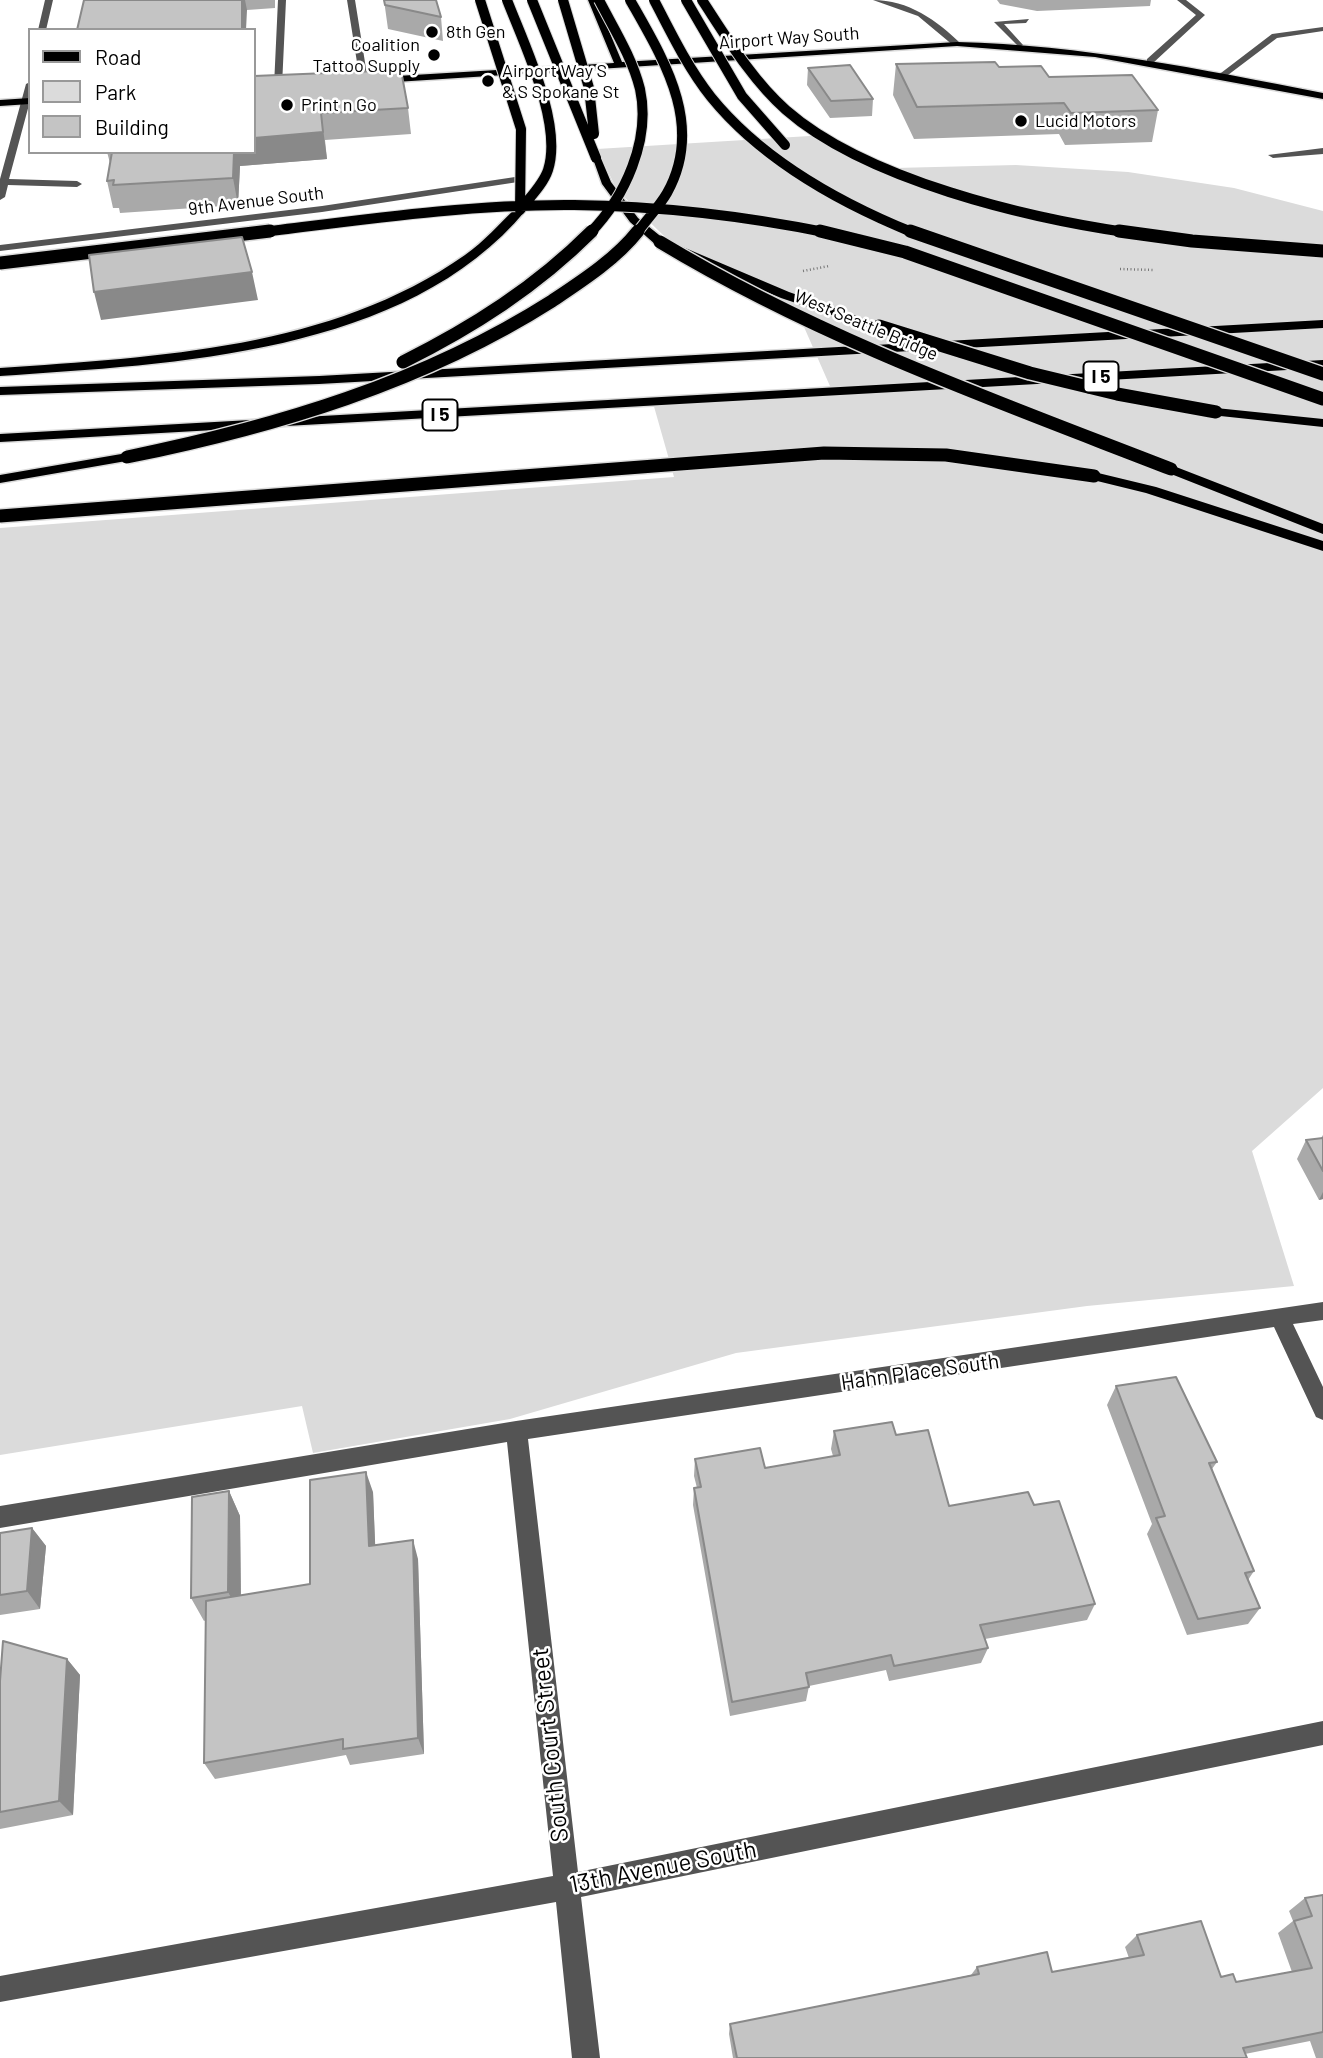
<!DOCTYPE html>
<style>
body{margin:0}
#map{position:relative;width:1323px;height:2058px;overflow:hidden;background:#fff;font-family:Barlow,sans-serif}
canvas{display:block}
.legend{position:absolute;left:28px;top:28px;width:228px;height:126px;box-sizing:border-box;background:#fff;border:2px solid #999;margin:0;padding:9px 12px;list-style:none;font-size:21px;color:#000}
.legend li{display:flex;align-items:center;gap:14px;height:35px}
.legend b{width:35px;border:2px solid #999}
</style>
<div id="map">
<canvas width="1323" height="2058"></canvas>
<ul class="legend">
<li><b style="height:9px;background:#000"></b>Road</li>
<li><b style="height:19px;background:#dbdbdb"></b>Park</li>
<li><b style="height:19px;background:#c4c4c4"></b>Building</li>
</ul>
</div>
<script>
const c = document.querySelector('canvas').getContext('2d');
c.lineJoin = 'round';
function fill(path, color) {
  c.fillStyle = color;
  c.fill(path, 'evenodd');
}
function trace(path, color, width, dash) {
  c.strokeStyle = color;
  c.lineWidth = width;
  c.lineCap = dash ? 'butt' : 'round';
  c.setLineDash(dash || []);
  c.stroke(path);
}
function drawText(font, color, halo, rows, align = 'center') {
  c.font = font + ' Barlow,sans-serif';
  c.lineWidth = 5;
  c.setLineDash([]);
  c.textBaseline = 'middle';
  c.strokeStyle = halo;
  c.fillStyle = color;
  for (const [text, x, y, turn = 0] of rows) {
    c.save();
    c.translate(x, y);
    c.rotate((+turn || 0) * Math.PI / 180);
    c.textAlign = isNaN(turn) ? turn : align;
    if (halo) c.strokeText(text, 0, 0);
    c.fillText(text, 0, 0);
    c.restore();
  }
}
fill(new Path2D(`
 M826,135l69,33 121,-3 112,7 106,16 89,23v877l-71,63 42,135 -207,20 -351,47 -226,66 -197,34 -11,-47 -302,49v-927l674,-51 -21,-74 180,-10 -36,-82 -72,-35 -62,-41 -46,-45 -20,-41z`), '#dbdbdb');
const major = new Path2D(`
 M588,0h8l26,62 335,-20c124,3 244,27 366,51v6l-228,-42 -138,-11 -577,37 -4,-3 4,-3 234,-14z
 M30,98v6l-30,2v-6z`);
const highway = new Path2D(`
 M592,156h8l11,26 27,36 26,21 125,53 96,34 -11,3 -93,-31 -125,-53 -26,-23 -28,-38z
 M516,208l10,2c-120,145 -353,154 -526,166v-8c158,-11 331,-19 465,-113 19,-13 35,-32 51,-47z
 M1323,320v8l-1004,56 -319,11v-8l319,-11z
 M1323,360v8l-1323,74v-8z
 M1216,408l107,11v8l-112,-12 -2,-3z
 M127,453l5,1v6l-132,23v-8z
 M1171,465l152,59v10l-157,-62 -2,-3z
 M1094,472l62,15 167,54v10l-177,-58 -57,-14v-6z`);
trace(major, '#dbdbdb', 3);
trace(highway, '#dbdbdb', 3);
trace(new Path2D(`
 M1120,269l34,1
 M803,271l26,-5`), '#767676', 2.5, [1, 2.5]);
fill(new Path2D(`
 M45,0h8l-7,30h-8z
 M278,0h8l-4,86 -4,3 -4,-3z
 M347,0h8l13,81 -4,3 -4,-3z
 M873,0c35,0 64,20 88,44l-7,2 -36,-30z
 M1177,0h9l19,15 -52,48h-6v-4l49,-44z
 M1029,19l-3,4 -22,1 19,21 -4,2 -25,-25z
 M1323,27v4l-46,7 -53,40 -7,-2 55,-42z
 M30,82v19l-21,78 68,2 5,3 -5,3 -69,-2 -3,12 -5,3v-21l26,-95z
 M1323,148v6l-50,4 -5,-3z
 M515,177l3,1v4l-196,30 -322,39v-6l322,-39z
 M1323,1302v18l-30,4 30,63v33l-7,-3 -42,-90 -746,112 50,433 745,-151v24l-742,152 19,161h-28l-16,-156 -556,100v-26l553,-100 -46,-434 -507,86v-22l516,-85z`), '#545454');
fill(major, '#000');
fill(highway, '#000');
const highwayBridgeFar1 = new Path2D(`
 M480,0l41,129 -1,81
 M507,0c17,44 56,124 41,170 -5,15 -19,28 -28,40
 M532,0l64,158
 M563,0l26,88 5,46
 M630,0c34,60 75,125 37,193 -8,14 -21,27 -30,40
 M654,0c17,33 34,68 57,97 51,63 129,106 203,136
 M686,0l56,96 43,49
 M702,0c25,38 50,80 84,110 80,70 241,108 345,123
 M255,233c106,-13 212,-29 319,-28 86,1 171,11 255,28
 M590,233c35,-36 61,-93 50,-144 -8,-32 -26,-60 -41,-89`);
const highwayBridge = new Path2D(`
 M820,231l85,21 418,147
 M910,231l413,143
 M1119,231l73,10 131,10
 M660,242c161,97 336,159 511,227
 M0,263l270,-32
 M879,326l151,47 87,21 99,18
 M403,362c70,-35 133,-75 189,-131
 M127,457c148,-30 296,-74 425,-156 30,-20 64,-42 86,-70
 M0,516l824,-63 122,2 148,21`);
trace(highwayBridgeFar1, '#dbdbdb', 12, []);
trace(highwayBridge, '#dbdbdb', 16, []);
trace(highwayBridgeFar1, '#000', 10);
trace(highwayBridge, '#000', 13);
fill(new Path2D(`
 M84,0h191v8l-28,2z
 M384,0h52l5,17 2,24 -55,-12z
 M997,0h154l-1,6 -113,5 -37,-7z
 M896,64l103,3 50,10 109,33 -6,32 -87,3 -6,-11 -145,5 -21,-44z
 M808,68l65,31 -1,17 -42,2 -23,-33z
 M254,76l154,32 3,26 -86,6 2,19 -87,7 -2,39 -118,8 -1,-5h-6l-6,-27 3,-18 -3,-11h147z
 M1323,1135v64l-4,1 -22,-41 9,-19 15,-2z
 M1116,1386l101,76 -5,7 42,102 -6,9 12,28 -12,16 -61,11 -40,-101 5,-10 -45,-119z
 M834,1431l62,4 53,71 85,-1 61,99 -8,16 -102,19 3,9 -7,15 -92,18 -3,-11 -77,16 -3,15 -76,15 -37,-211 1,-17h3l-3,-12 1,-17 70,9 68,-12 -2,-7z
 M229,1491l11,25 1,79 69,-11 63,-92 2,53 43,14 6,195 -74,11 -4,-10 -131,24 -11,-16 2,-143 -2,1 -13,-23z
 M32,1528l14,18 -6,63 -40,6v-82z
 M67,1659l13,16 -7,140 -73,14v-148z
 M1323,1895v163h-7l-6,-17 -65,13 2,4h-514l-4,-24 1,-10 241,-49 6,-8 75,5 77,-14 -4,-11 12,-12 84,42 15,5 56,-10 -14,-39 15,-12 -4,-10 16,-13z`), '#a9a9a9');
fill(new Path2D(`
 M242,0h3l2,10 -1,20h-4z
 M321,113l6,46 -87,7 -2,39 -5,-27 1,-26h20v-14z
 M252,272l6,28 -157,20 -7,-28z
 M1323,1192v7l-4,1z
 M366,1472l7,20 3,73 -7,-19z
 M229,1491l11,25 1,99 -13,-23z
 M32,1528l14,18 -6,63 -13,-18z
 M413,1540l5,19 6,195 -6,-16z
 M67,1659l13,16 -7,140 -14,-14z`), '#898989');
const building = new Path2D(`
 M84,0h158v30h-165z
 M384,0h52l5,17 -56,-12z
 M995,62l4,5 42,-1 8,11 83,-2 26,35 -87,3 -7,-10 -147,4 -21,-43z
 M850,65l23,34 -42,2 -23,-33z
 M401,70l7,38 -87,5 2,19 -69,6v-62z
 M112,152h122l-1,26 -120,7 1,-5 -7,1z
 M242,237l10,35 -158,20 -5,-37z
 M1323,1138v33l-17,-31z
 M1176,1377l41,85 -8,1 45,108 -9,2 15,35 -62,11 -42,-101 9,-2 -49,-130z
 M892,1422l4,13 32,-5 21,76 79,-14 6,13 25,-4 36,103 -115,21 8,23 -94,18 -3,-11 -85,18 3,14 -77,15 -38,-214 7,-1 -6,-28 65,-11 5,20 75,-13 -6,-24z
 M366,1472l3,74 44,-6 5,198 -75,11v-10l-139,24 2,-162 104,-17v-104z
 M229,1491l-1,101 -37,6 1,-101z
 M32,1528l-5,63 -27,4v-62z
 M3,1641l64,18 -8,142 -59,11v-131z
 M1323,1895v137l-80,16 4,10h-510l-7,-34 249,-50 -2,-7 70,-15 5,20 92,-17 -7,-20 64,-14 20,56 12,-3 3,8 76,-14 -18,-47 18,-5 -7,-18z`);
fill(building, '#c4c4c4');
trace(building, '#898989', 2);
for (const [x, y, r, color] of [
 [432,32,7,"#000"],
 [434,55,7,"#000"],
 [488,81,7,"#000"],
 [287,105,7,"#000"],
 [1021,121,7,"#000"]
]) {
  const dot = new Path2D();
  dot.arc(x, y, r, 0, 2 * Math.PI);
  c.fillStyle = color;
  c.fill(dot);
  trace(dot, '#fff', 2.5);
}
drawText('18px', '#000', '#fff', [
 ["8th Gen",446,32],
 ["Coalition",420,45,"right"],
 ["Tattoo Supply",420,66,"right"],
 ["Airport Way S",502,71],
 ["& S Spokane St",502,92],
 ["Print n Go",301,105],
 ["Lucid Motors",1035,121]
], 'left');
drawText('18px', '#000', '#fff', [
 ["Airport Way South",789,38,-4],
 ["9th Avenue South",256,201,-7],
 ["West Seattle Bridge",866,325,23]
]);
for (const [x, y, w] of [
 [1101,377,35],
 [440,415,35]
]) {
  const box = new Path2D();
  box.roundRect(x - w / 2, y - 15.5, w, 31, 5);
  c.fillStyle = '#fff';
  c.fill(box);
  trace(box, '#000', 2);
}
drawText('bold 19px', '#000', null, [
 ["I 5",1101,377],
 ["I 5",440,415]
]);
drawText('21px', '#000', '#fff', [
 ["Hahn Place South",920,1372,-8]
]);
drawText('24px', '#000', '#fff', [
 ["South Court Street",550,1745,-96],
 ["13th Avenue South",663,1867,-11]
]);
</script>
